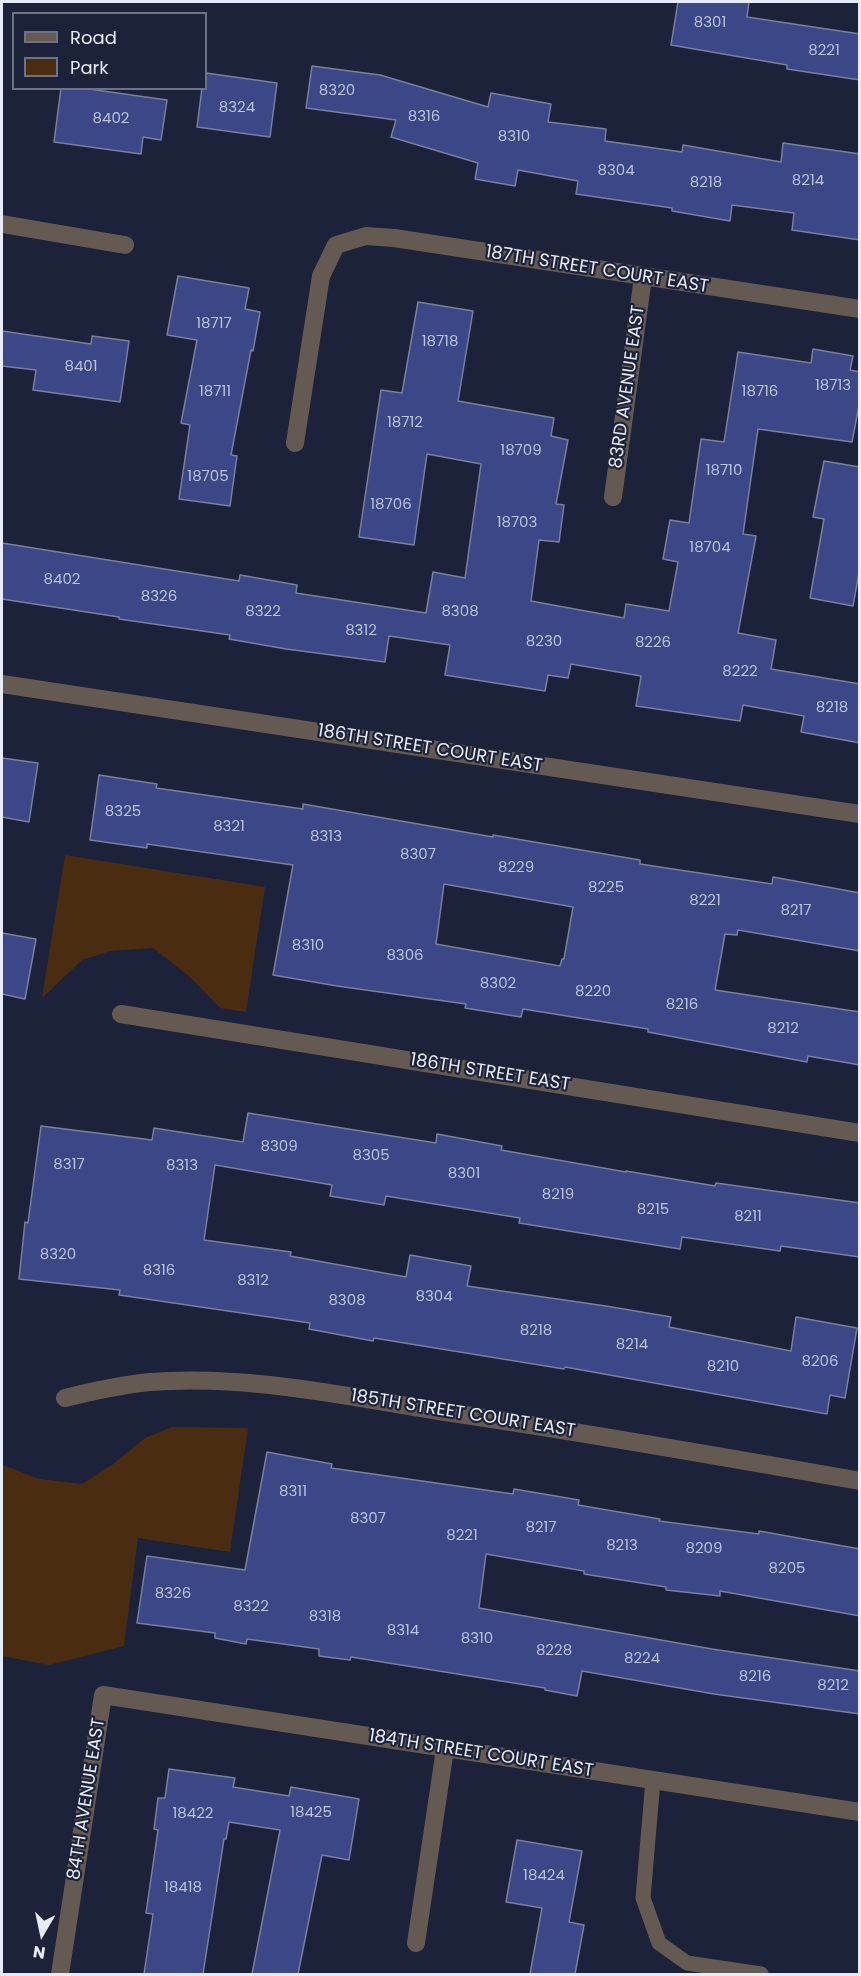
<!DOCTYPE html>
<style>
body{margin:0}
#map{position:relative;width:861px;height:1976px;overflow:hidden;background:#1c2239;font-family:Poppins,sans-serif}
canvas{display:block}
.frame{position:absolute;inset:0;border:3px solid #e7ebfc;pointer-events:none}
.legend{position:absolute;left:12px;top:12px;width:195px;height:78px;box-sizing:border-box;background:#1c2239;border:2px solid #6d7287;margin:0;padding:8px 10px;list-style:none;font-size:18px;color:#e7ebfc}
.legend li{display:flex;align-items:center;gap:12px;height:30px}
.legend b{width:30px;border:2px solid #6d7287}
.north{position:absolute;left:12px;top:1904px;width:60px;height:60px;-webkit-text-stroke:4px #1c2239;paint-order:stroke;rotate:189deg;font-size:16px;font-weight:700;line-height:24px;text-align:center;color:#e7ebfc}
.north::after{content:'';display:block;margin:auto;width:21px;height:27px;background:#e7ebfc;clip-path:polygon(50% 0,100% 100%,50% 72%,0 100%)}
</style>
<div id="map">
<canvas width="861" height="1976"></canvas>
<div class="frame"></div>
<ul class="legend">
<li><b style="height:8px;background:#655a51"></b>Road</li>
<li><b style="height:16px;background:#4a2d11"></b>Park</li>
</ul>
<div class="north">N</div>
</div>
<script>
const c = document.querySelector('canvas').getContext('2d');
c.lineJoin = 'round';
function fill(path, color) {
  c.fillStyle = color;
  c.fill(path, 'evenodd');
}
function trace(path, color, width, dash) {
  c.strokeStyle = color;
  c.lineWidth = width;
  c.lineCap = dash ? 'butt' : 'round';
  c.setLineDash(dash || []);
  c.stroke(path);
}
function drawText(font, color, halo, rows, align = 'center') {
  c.font = font + ' Poppins,sans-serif';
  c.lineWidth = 4.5;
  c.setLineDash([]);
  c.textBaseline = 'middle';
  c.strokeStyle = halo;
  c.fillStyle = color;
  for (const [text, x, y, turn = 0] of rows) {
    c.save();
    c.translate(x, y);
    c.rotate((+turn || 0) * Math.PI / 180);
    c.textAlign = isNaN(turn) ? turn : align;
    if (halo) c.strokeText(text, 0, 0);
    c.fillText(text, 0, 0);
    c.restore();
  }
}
fill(new Path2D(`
 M65,855l200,32 -19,125 -26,-4 -30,-31 -37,-29 -43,3 -28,9 -40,38z
 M172,1427l76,1 -18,124 -92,-14 -14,108 -75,19 -47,-9v-194l1,3 36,14 43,5 30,-19 33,-27z`), '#4a2d11');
const building = new Path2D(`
 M678,2h71l-2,15 113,17v46l-73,-11v-4l-116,-20z
 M312,66l68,9 108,32 3,-14 60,11 -3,18 58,7 -1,12 77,11 1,-7 98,17 2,-19 77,11v86l-68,-10 2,-17 -62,-8 -2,16 -58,-10v-3l-96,-14 2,-13 -60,-11 -3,16 -40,-7 3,-16 -87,-26 5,-17 -90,-12z
 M206,73l71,10 -7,54 -73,-10 5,-39h4z
 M61,88h21l85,12 -6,40 -18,-3 -2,17 -87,-12z
 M178,276l71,12 -4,21 15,3 -7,39 -2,-1 -20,105 6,1 -7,50 -51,-7 11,-74 -9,-2 16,-83 -30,-5z
 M418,302l55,9 -15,90 96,17 -3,18 17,4 -12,64 8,1 -5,37 -20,-2 -8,61 93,17 2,-14 43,7 9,-49 -15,-3 7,-39 19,3 12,-84 23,3 14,-90 73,11 2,-14 40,7 -3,14 10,2v28l-8,42 -94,-13 -15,105 13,2 -18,97 38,7 -5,29 89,15v59l-59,-11 3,-16 -61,-11 -3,16 -104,-15 5,-30 -70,-12 -3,14 -20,-3 -3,16 -100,-16 5,-30 -61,-9 -4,26 -99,-13 -57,-10 1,-4 -111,-16v-2l-117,-18v-56l237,38 1,-6 57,10 -1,8 130,20 7,-41 32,6 16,-114 -54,-10 -13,91 -55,-8 22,-147 21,3z
 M2,331l89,13 1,-8 37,5 -9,61 -87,-12 3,-20 -34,-4z
 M824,461l36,6v100l-7,39 -43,-8 14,-79 -11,-2z
 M2,758l36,5 -9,59 -27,-5z
 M99,775l58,9 -1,4 147,21v-5l190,33v-2l147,25v4l132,20 1,-7 87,16v58l-122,-21 -1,5 -12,-1 -10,56 145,22v53l-52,-9 -1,6 -159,-30v-3l-125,-20 -2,8 -56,-9 1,-4 -129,-18 -64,-11 20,-110 -146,-21v4l-57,-8zM444,884l129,23 -9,52h-2l-2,7 -124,-22z
 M2,933l34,6 -11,60 -23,-5z
 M248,1113l188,30 1,-9 65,12 -1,4 125,22v-1l89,15 1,-3 144,20v54l-79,-11 -1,5 -98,-14 -2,12 -161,-26 1,-5 -134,-22 -2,9 -54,-9 2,-11 -117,-20 -11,75 87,12 -1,4 116,21 4,-22 61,11 -4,20 139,20 65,11 -2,10 122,24 5,-34 61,11 -12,70 -15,-3 -3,19 -262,-47 -1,2 -190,-31 -1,3 -64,-12 1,-6 -191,-28 1,-5 -101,-11 6,-57 3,1 13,-97 111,14 2,-12 89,14z
 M267,1452l65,12 -1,4 182,26 1,-5 65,11 -1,5 82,14 -1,2 100,13v-3l101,18v67l-140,-25v5l-54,-6v-3l-82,-13v-3l-98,-17 -7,54 233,41 148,22v43l-146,-20 -132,-23 -5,25 -32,-6v-2l-194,-31 -1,3 -31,-4v-7l-72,-10 -1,5 -31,-6v-5l-78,-10 10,-67 98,14z
 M169,1769l66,9 -2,9 56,9 2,-9 68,12 -10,61 -27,-5 -24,119h-46l28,-144 -51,-8 -3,17h-2l-21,135h-59l9,-60 -7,-1 12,-83 -4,-1 4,-31h7z
 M517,1840l65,11 -13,71 15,3 -9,49h-45l12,-66 -36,-6z`);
fill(building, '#3b4787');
trace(building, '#78809d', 1.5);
trace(new Path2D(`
 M653,1780l-10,118 16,45 28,20 74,11`), '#655a51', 15);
trace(new Path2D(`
 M2,224l123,21
 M295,443l26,-167 15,-31 30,-9 28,2 466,71
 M613,497l30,-220
 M2,684l858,130
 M121,1014l739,119
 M65,1398c28,-7 56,-13 85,-16 100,-8 203,16 302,31 136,20 272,44 408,68
 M416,1943l29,-194
 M60,1974l43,-279 757,117`), '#655a51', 18);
drawText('15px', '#bcc2df', null, [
 ["8301",710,23],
 ["8221",824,51],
 ["8320",337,91],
 ["8324",237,108],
 ["8316",424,117],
 ["8402",111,119],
 ["8310",514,137],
 ["8304",616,171],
 ["8214",808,181],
 ["8218",706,183],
 ["18717",214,324],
 ["18718",440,342],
 ["8401",81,367],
 ["18713",833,386],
 ["18711",215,392],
 ["18716",760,392],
 ["18712",405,423],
 ["18709",521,451],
 ["18710",724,471],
 ["18705",208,477],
 ["18706",391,505],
 ["18703",517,523],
 ["18704",710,548],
 ["8402",62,580],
 ["8326",159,597],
 ["8322",263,612],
 ["8308",460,612],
 ["8312",361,631],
 ["8230",544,642],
 ["8226",653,643],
 ["8222",740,672],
 ["8218",832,708],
 ["8325",123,812],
 ["8321",229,827],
 ["8313",326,837],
 ["8307",418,855],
 ["8229",516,868],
 ["8225",606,888],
 ["8221",705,901],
 ["8217",796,911],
 ["8310",308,946],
 ["8306",405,956],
 ["8302",498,984],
 ["8220",593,992],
 ["8216",682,1005],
 ["8212",783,1029],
 ["8309",279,1147],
 ["8305",371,1156],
 ["8317",69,1165],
 ["8313",182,1166],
 ["8301",464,1174],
 ["8219",558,1195],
 ["8215",653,1210],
 ["8211",748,1217],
 ["8320",58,1255],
 ["8316",159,1271],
 ["8312",253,1281],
 ["8304",434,1297],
 ["8308",347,1301],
 ["8218",536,1331],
 ["8214",632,1345],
 ["8206",820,1362],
 ["8210",723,1367],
 ["8311",293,1492],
 ["8307",368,1519],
 ["8217",541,1528],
 ["8221",462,1536],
 ["8213",622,1546],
 ["8209",704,1549],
 ["8205",787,1569],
 ["8326",173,1594],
 ["8322",251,1607],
 ["8318",325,1617],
 ["8314",403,1631],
 ["8310",477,1639],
 ["8228",554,1651],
 ["8224",642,1659],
 ["8216",755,1677],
 ["8212",833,1686],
 ["18425",311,1813],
 ["18422",193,1814],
 ["18424",544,1876],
 ["18418",183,1888]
]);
drawText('18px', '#e7ebfc', '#1c2239', [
 ["187TH STREET COURT EAST",597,270,9],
 ["83RD AVENUE EAST",628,387,-82],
 ["186TH STREET COURT EAST",430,749,9],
 ["186TH STREET EAST",490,1073,9],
 ["185TH STREET COURT EAST",463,1414,9],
 ["184TH STREET COURT EAST",481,1754,9],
 ["84TH AVENUE EAST",87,1799,-81]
]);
</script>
